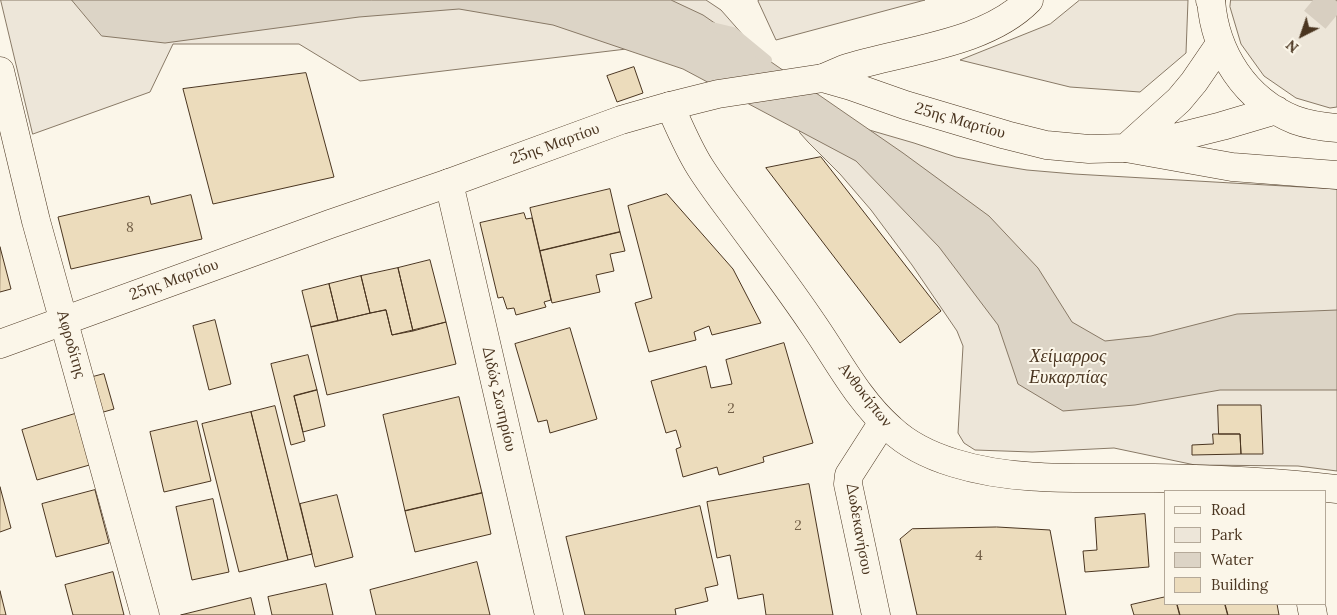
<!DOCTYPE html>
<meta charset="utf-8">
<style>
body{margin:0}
#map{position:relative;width:1337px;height:615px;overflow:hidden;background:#fbf6e9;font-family:Lora,serif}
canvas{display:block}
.legend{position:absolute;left:1164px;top:490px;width:162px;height:115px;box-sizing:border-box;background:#fbf6e9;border:1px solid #b4a999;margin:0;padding:6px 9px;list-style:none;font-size:15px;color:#4a3520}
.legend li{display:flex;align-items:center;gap:10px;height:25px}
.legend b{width:25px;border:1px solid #b4a999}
.north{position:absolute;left:1277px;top:10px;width:50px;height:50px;-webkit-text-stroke:4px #fbf6e9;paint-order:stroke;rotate:221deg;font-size:14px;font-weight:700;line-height:20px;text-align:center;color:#4a3520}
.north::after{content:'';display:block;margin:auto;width:18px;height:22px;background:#4a3520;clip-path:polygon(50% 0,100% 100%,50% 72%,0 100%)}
</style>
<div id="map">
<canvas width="1337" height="615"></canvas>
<ul class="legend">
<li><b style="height:6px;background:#fbf6e9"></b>Road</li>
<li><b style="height:14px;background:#ede6d9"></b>Park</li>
<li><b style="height:14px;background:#dcd4c6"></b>Water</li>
<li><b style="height:14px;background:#ecdcbc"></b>Building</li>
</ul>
<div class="north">N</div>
</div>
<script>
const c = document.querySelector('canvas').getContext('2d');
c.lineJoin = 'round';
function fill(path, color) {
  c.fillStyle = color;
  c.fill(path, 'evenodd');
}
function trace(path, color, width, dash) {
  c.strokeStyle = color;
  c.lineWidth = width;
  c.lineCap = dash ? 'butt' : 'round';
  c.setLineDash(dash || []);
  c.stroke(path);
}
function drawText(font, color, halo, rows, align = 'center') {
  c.font = font + ' Lora,serif';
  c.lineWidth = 4;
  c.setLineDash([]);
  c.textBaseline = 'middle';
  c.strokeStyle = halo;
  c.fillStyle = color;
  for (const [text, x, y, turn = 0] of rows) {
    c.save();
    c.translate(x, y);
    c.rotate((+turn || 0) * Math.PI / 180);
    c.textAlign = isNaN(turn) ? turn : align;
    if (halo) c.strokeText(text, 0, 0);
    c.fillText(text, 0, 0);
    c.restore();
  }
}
const green = new Path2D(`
 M1,0h705l15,10 22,25 -383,46 -61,-37h-126l-23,48 -117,42z
 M760,0h165l-149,40 -18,-39z
 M1080,0h108l-2,53 -46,39 -70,-5 -110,-27 90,-36z
 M1231,0h106v107l-7,1 -34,-10 -32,-22 -23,-32 -11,-37z
 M799,127h60l55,16 42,14 40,8 31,5 47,4 263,15v282l-39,-5 -103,-1 -81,-17 -82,4 -57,-2 -11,-7 -6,-10 5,-87 -6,-15 -45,-66 -41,-55 -31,-36 -32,-32 -8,-9z`);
fill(green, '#ede6d9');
trace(green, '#887966', 1);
const water = new Path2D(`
 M72,0h599l32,15 200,138 86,63 49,52 34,54 33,19 46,-5 86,-22 100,-4v80h-117l-85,15 -72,6 -45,-27 -20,-59 -59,-78 -83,-86 -173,-92 -130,-44 -94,-16 -100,8 -194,26 -63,-7z`);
fill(water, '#dcd4c6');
trace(water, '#887966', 1);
trace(new Path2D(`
 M712,27l21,5 34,28`), '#dcd4c6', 10);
const building = new Path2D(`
 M634,67l9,26 -26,9 -10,-26z
 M306,73l28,104 -121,27 -30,-115z
 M821,157l120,154 -41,32 -134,-175z
 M610,189l10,43 -80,19 -10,-43z
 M667,194l66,75 28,54 -49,12 -3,-9 -15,6 2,8 -47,12 -14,-49 17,-5 -24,-92z
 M191,195l11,44 -131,30 -13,-52 91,-21 2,8z
 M524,213l2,6 6,-1 19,82 -7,2 2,5 -30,8 -2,-7 -7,1 -4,-12 -5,1 -18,-75z
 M620,232l5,19 -15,3 4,17 -18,4 4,17 -48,11 -12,-52z
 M0,247l11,42 -11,3z
 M430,260l16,62 -33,9 -15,-63z
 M398,268l15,63 -21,4 -6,-25 -16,3 -9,-37z
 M361,276l9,37 -32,8 -9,-37z
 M329,284l9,37 -27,6 -9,-36z
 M386,310l6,25 54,-13 10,42 -129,31 -16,-68z
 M215,320l16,64 -22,6 -16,-64z
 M570,328l27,91 -47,14 -3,-13 -9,2 -23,-78z
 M784,343l29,100 -50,14 1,5 -45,13 -2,-8 -34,10 -7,-28 5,-2 -5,-17 -10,3 -15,-52 55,-15 5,22 21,-4 -6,-24z
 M308,355l9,35 -23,6 11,45 -14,4 -20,-81z
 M104,374l10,35 -14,4 -11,-35z
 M317,390l8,36 -22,6 -9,-36z
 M459,397l23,96 -77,18 -22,-96z
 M1218,405h43l2,49h-22l-1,-20h-21z
 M275,406l37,148 -24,6 -37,-148z
 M251,412l37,148 -49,12 -37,-148z
 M78,413l15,51 -56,16 -15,-50z
 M197,421l14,60 -47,11 -14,-60z
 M1213,434h27l1,20 -49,1v-10l21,-1z
 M809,484l24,131h-67l-3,-21 -25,5 -8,-44 -13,3 -10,-56z
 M0,487l11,41 -11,4z
 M95,490l14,53 -53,14 -14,-53z
 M482,493l9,41 -76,18 -10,-41z
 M337,495l16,62 -38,10 -15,-63z
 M213,499l16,73 -37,8 -16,-73z
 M700,506l18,79 -13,3 3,13 -33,8 1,6h-91l-19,-78z
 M1145,514l4,53 -64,5 -2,-21 14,-1 -2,-32z
 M997,527l53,3 16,85h-149l-17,-76 12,-10z
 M477,562l13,53h-114l-6,-25z
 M113,572l11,43h-51l-8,-30z
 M326,584l7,31h-61l-4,-18z
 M0,591l6,24h-6z
 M1166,597v7h11l3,11h-46l-3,-10z
 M251,598l4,17h-74z
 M1177,604h48l3,11h-48z
 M1225,604h52l2,11h-51z`);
fill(building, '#ecdcbc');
trace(building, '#4a3520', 1);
trace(new Path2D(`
 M1313,0l24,20`), '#d8cfc1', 28, [28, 14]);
const minor = new Path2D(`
 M0,71l36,150 109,394
 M449,183l100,432
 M1311,604l2,11
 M876,615l-28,-131 1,-9 34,-53`);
const tertiary = new Path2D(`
 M670,106c9,20 18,42 30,61 12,19 26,37 40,56 25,34 51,68 75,104 24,35 44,74 76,102 18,17 40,27 63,34 64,20 134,14 200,15 61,1 122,4 183,11`);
const secondary = new Path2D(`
 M1211,0c4,53 34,100 84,120 14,5 28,7 42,8
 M1127,147l52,-47 15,-18 26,-38
 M0,344l330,-120 119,-41 172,-63 49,-14 48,-12 105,-16 28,8 54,19 101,30 40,10 43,4 37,-1 52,-11 44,-11 54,-16`);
const trunk = new Path2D(`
 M1210,0l1,1
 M823,78c7,-3 14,-6 21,-9 58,-19 141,-24 185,-69
 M1126,148l106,19 105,8`);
trace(minor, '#4a3520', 29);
trace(tertiary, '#4a3520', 29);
trace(secondary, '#4a3520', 29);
trace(trunk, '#4a3520', 29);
trace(minor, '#fbf6e9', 28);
trace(tertiary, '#fbf6e9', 28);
trace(secondary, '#fbf6e9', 28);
trace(trunk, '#fbf6e9', 28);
drawText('14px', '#725f47', null, [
 ["8",130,228],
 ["2",731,409],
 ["2",798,526],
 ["4",979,556]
]);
drawText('16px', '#4a3520', '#fbf6e9', [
 ["25ης Μαρτίου",960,121,16],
 ["25ης Μαρτίου",555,144,-20],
 ["25ης Μαρτίου",174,280,-20],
 ["Αφροδίτης",71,344,74],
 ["Ανθοκήπων",865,395,52],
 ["Διδώς Σωτηρίου",499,399,77],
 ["Δωδεκανήσου",859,529,80]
]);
drawText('italic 18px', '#4a3520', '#fbf6e9', [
 ["Χείμαρρος",1068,357],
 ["Ευκαρπίας",1068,378]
]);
</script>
